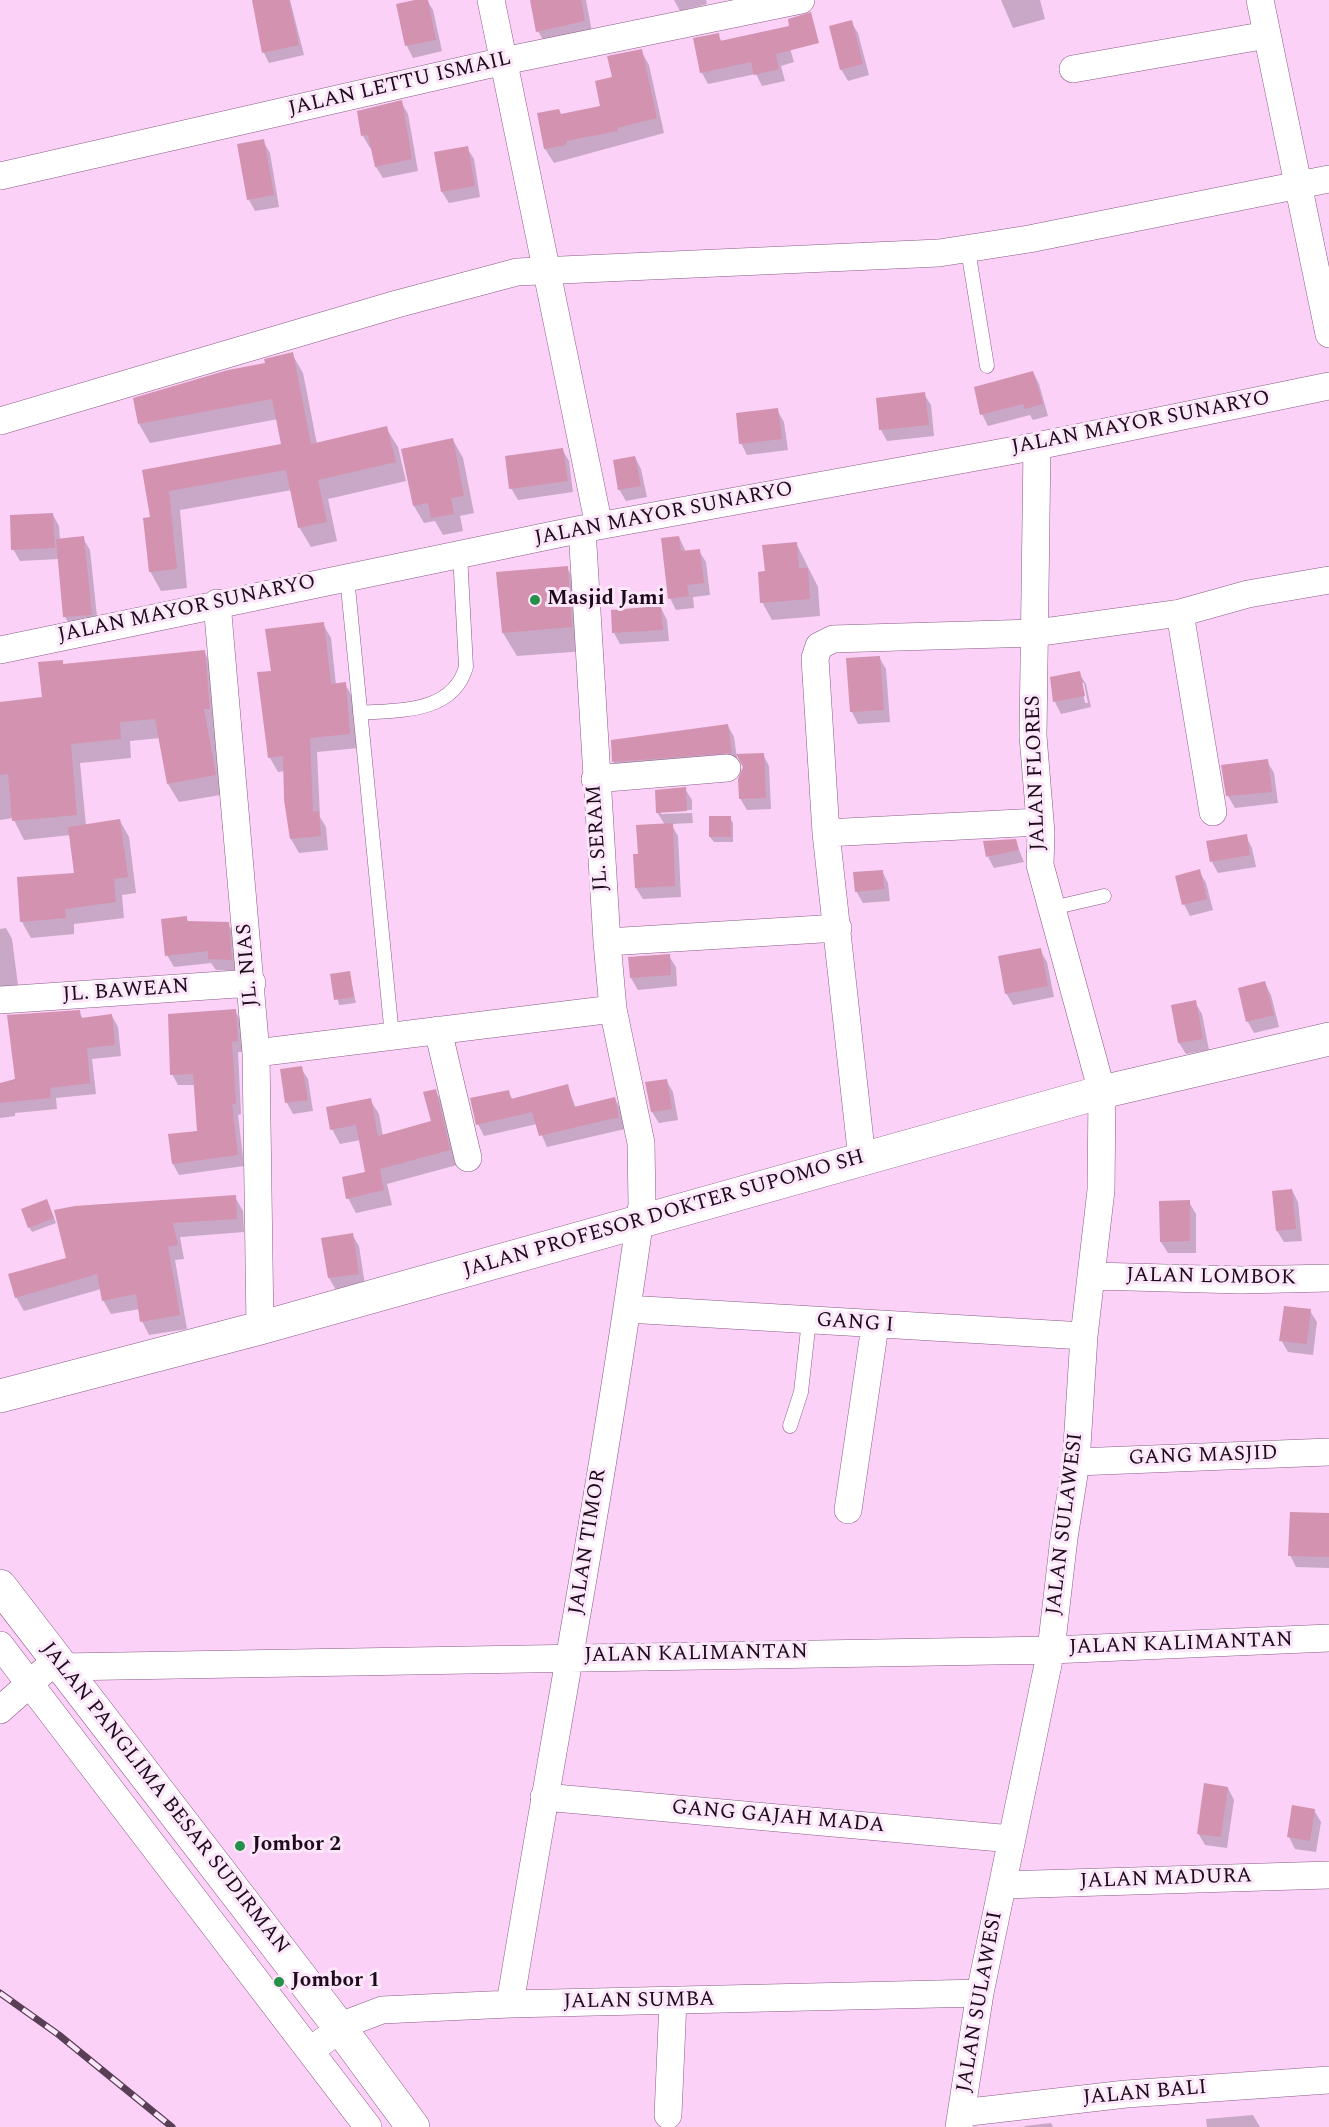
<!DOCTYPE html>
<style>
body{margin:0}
canvas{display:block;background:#fbd1f7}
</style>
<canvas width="1329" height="2127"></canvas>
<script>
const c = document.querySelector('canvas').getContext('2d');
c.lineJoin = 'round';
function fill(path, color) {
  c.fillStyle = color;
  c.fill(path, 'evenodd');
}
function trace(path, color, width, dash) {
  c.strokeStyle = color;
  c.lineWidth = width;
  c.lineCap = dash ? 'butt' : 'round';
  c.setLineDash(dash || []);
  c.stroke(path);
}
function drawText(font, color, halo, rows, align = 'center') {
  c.font = font + ' Spectral,serif';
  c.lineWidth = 6;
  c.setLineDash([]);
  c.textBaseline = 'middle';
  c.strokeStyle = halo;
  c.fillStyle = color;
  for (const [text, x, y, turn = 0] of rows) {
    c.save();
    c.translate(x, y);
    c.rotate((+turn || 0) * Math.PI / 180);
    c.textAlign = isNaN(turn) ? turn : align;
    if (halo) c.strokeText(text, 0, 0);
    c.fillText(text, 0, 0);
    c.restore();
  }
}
fill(new Path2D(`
 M253,0h37l14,55 -35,8 -5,-10z
 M427,0l6,10 9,41 -29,7 -6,-12 -9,-41z
 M531,0h55l7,37 -46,10 -9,-16z
 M674,0h32l1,4 -27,7z
 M1001,0h39l5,19 -32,9z
 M851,22l7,11 11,42 -21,6 -7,-12z
 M718,35l4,7 66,-1 6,21 -13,4 4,15 -23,5 -6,-12 -48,10 -6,-11 -7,-33z
 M641,51l8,14 15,68 -110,30 -9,-14 17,-33 40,-9 12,-29z
 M401,102l7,12 10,57 -35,7 -7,-11 -4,-20 -2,1 -7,-12 -5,-24z
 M263,141l7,12 9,54 -24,4 -6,-11 -10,-54z
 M467,148l7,11 6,38 -31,6 -7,-11z
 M292,354l11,19 14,71 69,-16 12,19 8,34 -78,18 9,42 -26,6 -12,-20 -7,-37 -112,20 7,78 -26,3 -11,-20 2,-52 -8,-48 139,-25 -5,-27 -128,24 -11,-19z
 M1033,372l6,12 9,32 -15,4 -3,-5 -42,11 -6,-12z
 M924,394l7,11 3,31 -47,5 -6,-11z
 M777,410l7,12 4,28 -41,5 -6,-12z
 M453,440l10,18 11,55 -14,3 3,15 -20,4 -8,-14 -11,2 -10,-17z
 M562,449l7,12 4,31 -55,8 -7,-12z
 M635,457l6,12 6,28 -21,4 -7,-12z
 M53,515l6,11 1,14 23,-2 7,12 8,76 -26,2 -7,-11 -6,-58 -39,2 -7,-12z
 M679,537l7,15 13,-1 7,11 4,33 -17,2 1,11 -18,2 -6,-12z
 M796,543l22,44 2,29 -48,4 -10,-18 4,-29z
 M567,568l14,23 4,60 -68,5 -14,-23z
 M661,608l6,12 2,21 -49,3 -6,-11z
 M323,624l8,14 5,47 9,-1 8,14 5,50 -41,4 3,65 6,10 2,23 -29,3 -8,-14 -6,-68 -7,1 -8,-14 2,-86z
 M204,652l11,19 5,56 -6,1 12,66 -47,8 -11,-18 -8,-46 -30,3 1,17 -51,5 6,63 34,-5 9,16 7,56 -14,2 2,23 -50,6v10l-43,4 -9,-16 54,-48 -5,-39 -47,5 -11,-22 -13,2v-117l43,-5 19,-37 2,5z
 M879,657l7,12 4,53 -32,2 -6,-12z
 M1079,673l7,11 5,23 -30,7 -6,-12 -4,-23zM1081,683h3l4,20h-3z
 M728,726l6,11 4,28 -118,8 -7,-12z
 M763,754l6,12 2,43 -24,1 -7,-12z
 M1267,761l7,12 4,30 -43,5 -7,-12z
 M685,789l7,11v10l-31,1v3l31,-1 1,10 -22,1 7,12 3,61 -38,2 -7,-11 4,-33 25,-30 -8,-13z
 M730,818l3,5v19h-19l-4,-5z
 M1246,836l6,12 4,19 -38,6 -6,-11z
 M1015,840l9,22 -30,6 -6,-11z
 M882,871l6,12 2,18 -27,2 -7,-12z
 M1199,871l7,12 7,27 -23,6 -6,-12z
 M186,917l3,6 39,1 7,11 3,36 -22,-1 -5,-7 -37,4 -7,-12z
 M6,928l6,11 7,54 -19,3v-67z
 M1040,950l7,12 7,35 -41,8 -7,-12z
 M669,956l7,11 1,19 -39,4 -7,-12 -2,-20z
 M349,972l7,31 -17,2 -7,-30z
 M1265,983l6,12 8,32 -25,6 -6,-11 -8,-33z
 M1195,1002l7,12 7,36 -23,4 -7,-11z
 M235,1011l7,11 2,30h-6l3,62 -3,1 6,51 -65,9 -6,-11 -4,-28 29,-4 -3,-47h-17l-6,-11z
 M79,1012l4,7 29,-3 6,11 3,29 -29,3 4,35 -40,4 1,11 -42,4v3l-15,2v-33l17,-5z
 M301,1068l7,11 5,32 -20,3 -6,-11 -5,-32z
 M666,1080l7,12 5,28 -19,3 -7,-11z
 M567,1086l9,22 39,-9 6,11 4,19 -78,18 -10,-23 -53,12 -6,-12 30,-33 5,9z
 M435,1090l8,15 14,60 -70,19 5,21 -36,8 -8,-15 18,-24 -6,-34 -20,4 -8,-15 38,-29 9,14 4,22 50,-14z
 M1292,1190l6,12 4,39 -18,1 -7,-11z
 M235,1197l8,14 1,21 -64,5 4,22 -9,1 12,69 -38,6 -7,-14 -2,-12 -29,5 -8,-14 -2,-11 -77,22 -8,-14 52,-38z
 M1189,1202l7,12v39h-28l-7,-11z
 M49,1206l7,17 -24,9 -3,-5z
 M352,1234l7,12 6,39 -29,5 -7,-12 -6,-39z
 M1310,1311l7,11 -4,33 -25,-3 -7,-12z
 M1329,1515v53l-33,-1 -6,-12z
 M1228,1788l6,12 -7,48 -22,-3 -7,-12z
 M1314,1810l7,12 -5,30 -21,-3 -6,-12z
 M1253,2115l7,12h-53l-1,-8z
 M1051,2123l2,4h-28l-1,-1z`), '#0003');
fill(new Path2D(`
 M252,0h37l10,45 -37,8z
 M415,0h13l8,40 -31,6 -9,-42z
 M530,0h51l4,21 -49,11z
 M811,12l8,31 -43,11 3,15 -25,6 -3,-13 -51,11 -7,-35 26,-5 1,8 69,-15 -1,-7z
 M852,20l11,44 -23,6 -11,-44z
 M642,49l15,69 -40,10 1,3 -52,10v4l-22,4 -7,-36 22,-4 2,5 39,-8 -5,-25 17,-4 -5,-21z
 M402,100l10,59 -37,8 -7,-32 -7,1 -4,-25z
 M264,139l10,56 -27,5 -10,-56z
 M468,146l7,40 -34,6 -7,-40z
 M293,352l18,92 76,-18 9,36 -78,18 9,42 -29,6 -12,-58 -117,21 8,78 -28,3 -6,-54 7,-1 -8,-47 139,-26 -9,-45 -134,25 -5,-26 95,-28 37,-7 -1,-4z
 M1033,371l10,33 -18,5 -2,-5 -43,11 -6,-28z
 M925,392l4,33 -50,5 -3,-32z
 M778,408l4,31 -43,5 -3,-31z
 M453,438l11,58 -13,2 3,16 -23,4 -3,-15 -15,3 -12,-57z
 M563,448l5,33 -59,8 -4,-33z
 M635,456l6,30 -23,4 -5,-30z
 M53,513l2,35 -44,2 -1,-35z
 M84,536l8,79 -29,2 -7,-78z
 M679,536l2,15 19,-2 4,34 -17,2 2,11 -21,3 -7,-61z
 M797,542l2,26h9l2,31 -50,4 -2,-31 7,-1 -3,-26z
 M568,566l4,61 -70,6 -6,-61z
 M661,606l2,24 -51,3 -1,-23z
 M324,622l7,62 15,-2 4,52 -40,4 3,74 6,-1 2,25 -31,3 -6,-39 -1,-44 -15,2 -11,-86 14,-1 -6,-42z
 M205,650l5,59h-6l12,66 -49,9 -12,-65 -35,3 1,17 -50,5 6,71 -65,6 -4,-47 -8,1v-73l42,-5 -4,-35 25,-2v4z
 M880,656l4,54 -34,2 -4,-54z
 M1080,671l5,25 -32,6 -3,-25z
 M728,724l4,29 -120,9 -1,-22z
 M764,753l2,45 -27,1 -1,-20 5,-12 -7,-13z
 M1268,759l4,33 -46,4 -5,-31z
 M686,787l1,24 -31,2 -1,-23z
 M709,816h22v21h-22z
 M120,819l8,58 -14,2 2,23 -51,7 1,9 -46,4 -3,-45 57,-4 -6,-46z
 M673,823l2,63 -40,2 -2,-34h5l-2,-29z
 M1247,834l3,21 -40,7 -4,-21z
 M1016,839l3,11 -33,7 -3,-16z
 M1200,869l7,30 -25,6 -7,-29z
 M883,870l1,19 -29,3 -2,-20z
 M187,916v5l42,1 3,38 -24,-1v-8l-43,5 -4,-37z
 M1041,948l7,38 -43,8 -7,-38z
 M670,954l1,21 -41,3 -2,-21z
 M350,971l4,26 -20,3 -4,-26z
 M1265,981l9,34 -28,7 -8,-34z
 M1196,1000l7,39 -25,4 -7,-38z
 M236,1009l2,32 -6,1 4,62h-4l6,51 -66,9 -4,-30 29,-3 -4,-57 -23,1 -2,-61z
 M80,1010l1,8 31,-4 3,31 -28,3 3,35 -40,5 1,10 -51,5v-20l15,-4 -8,-64z
 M302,1066l6,34 -23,3 -5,-34z
 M667,1079l5,30 -21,3 -6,-30z
 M568,1084l6,23 41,-10 4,20 -80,19 -7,-24 -56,13 -6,-27 39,-8 2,9z
 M436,1089l14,61 -70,19 4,21 -38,9 -4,-22 23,-5 -9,-47 -26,5 -4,-23 45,-9 7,38 53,-15 -8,-29z
 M1292,1189l4,40 -20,2 -4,-40z
 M236,1195l1,24 -64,4 5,22 -10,2 12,68 -40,7 -4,-28 -34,7 -5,-27 -82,24 -7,-24 58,-16 -12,-48 21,-4z
 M47,1199l7,19 -26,10 -7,-19z
 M1190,1200v41l-30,1 -1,-41z
 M353,1233l6,41 -31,4 -7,-40z
 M1284,1306l27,3 -4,35 -28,-3z
 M1290,1512l39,1v44l-41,-1z
 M1204,1783l24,4 -7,50 -24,-3z
 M1292,1805l23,4 -5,32 -23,-4z`), '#d292b0');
const lane = new Path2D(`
 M968,250l19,116
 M347,577l45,459
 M360,713c40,-3 93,0 106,-46l-6,-113
 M1052,908l52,-12
 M790,1426l11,-34 8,-72`);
const street = new Path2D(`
 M491,0l108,526
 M1260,0l69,334
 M1073,69l194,-34
 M0,176l504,-115 297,-61
 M0,421l397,-117 120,-32 422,-19 90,-14 300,-60
 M217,603l39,450 4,275
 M1180,613l33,199
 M0,650l582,-121 455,-83 292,-60
 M595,779l132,-11
 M826,833l213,-11
 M607,942l231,-14
 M0,1000l252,-17
 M438,1030l30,128
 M256,1053l357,-44
 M862,1159l-36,-326 -11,-175 4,-12 14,-7 202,-6 145,-20 68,-19 81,-14
 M1093,1276l148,4 88,-2
 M627,1309l457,27
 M1076,1462l253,-10
 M848,1510l27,-184
 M0,1645l368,482
 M62,1667l989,-17 278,-12
 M0,1710l44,-39
 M544,1797l468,42
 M1003,1885l326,-10
 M510,2004c44,-267 95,-532 132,-800l-1,-61 -28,-134 -6,-67 -25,-413
 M310,2050l43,-29 29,-11 128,-6 470,-11
 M961,2113l165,-19 203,-14
 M668,2115l5,-114
 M959,2127l21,-134 71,-343 13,-112 12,-76 8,-126 17,-146 1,-98 -62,-227 1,-32 -8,-97 4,-290`);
const secondary = new Path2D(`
 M0,1396l260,-68 842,-236 227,-53
 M0,1586l340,442 73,99`);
trace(lane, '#8a5b86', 15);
trace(street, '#8a5b86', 28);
trace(secondary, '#8a5b86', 34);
trace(lane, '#fff', 14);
trace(street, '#fff', 27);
trace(secondary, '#fff', 33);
const rail = new Path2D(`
 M0,1993l59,42 113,92`);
trace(rail, '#583f56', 7);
trace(rail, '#fce6f9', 4.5, [14]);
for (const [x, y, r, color] of [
 [535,600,6,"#259047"],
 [240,1846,6,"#259047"],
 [279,1982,6,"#259047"]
]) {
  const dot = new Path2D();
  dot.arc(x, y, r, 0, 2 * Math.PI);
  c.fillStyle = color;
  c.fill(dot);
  trace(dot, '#fce6f9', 2);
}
drawText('21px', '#1d0b1c', '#fce6f9', [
 ["JALAN LETTU ISMAIL",400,85,-13],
 ["JALAN MAYOR SUNARYO",1141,424,-11],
 ["JALAN MAYOR SUNARYO",664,515,-11],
 ["JALAN MAYOR SUNARYO",187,610,-12],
 ["JALAN FLORES",1037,773,-92],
 ["JL. SERAM",599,838,-94],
 ["JL. NIAS",249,965,-95],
 ["JL. BAWEAN",126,992,-4],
 ["JALAN PROFESOR DOKTER SUPOMO SH",664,1215,-16],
 ["JALAN LOMBOK",1211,1278,1],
 ["GANG I",855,1324,4],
 ["GANG MASJID",1203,1457,-2],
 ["JALAN SULAWESI",1066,1524,-83],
 ["JALAN TIMOR",589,1542,-81],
 ["JALAN KALIMANTAN",1181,1645,-2],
 ["JALAN KALIMANTAN",696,1655,-1],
 ["JALAN PANGLIMA BESAR SUDIRMAN",164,1799,52],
 ["GANG GAJAH MADA",778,1818,5],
 ["JALAN MADURA",1166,1880,-2],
 ["JALAN SUMBA",639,2002,-1],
 ["JALAN SULAWESI",981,2002,-80],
 ["JALAN BALI",1145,2094,-5]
]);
drawText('bold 21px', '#1d0b1c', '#fce6f9', [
 ["Masjid Jami",547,600],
 ["Jombor 2",252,1846],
 ["Jombor 1",291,1982]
], 'left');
</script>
